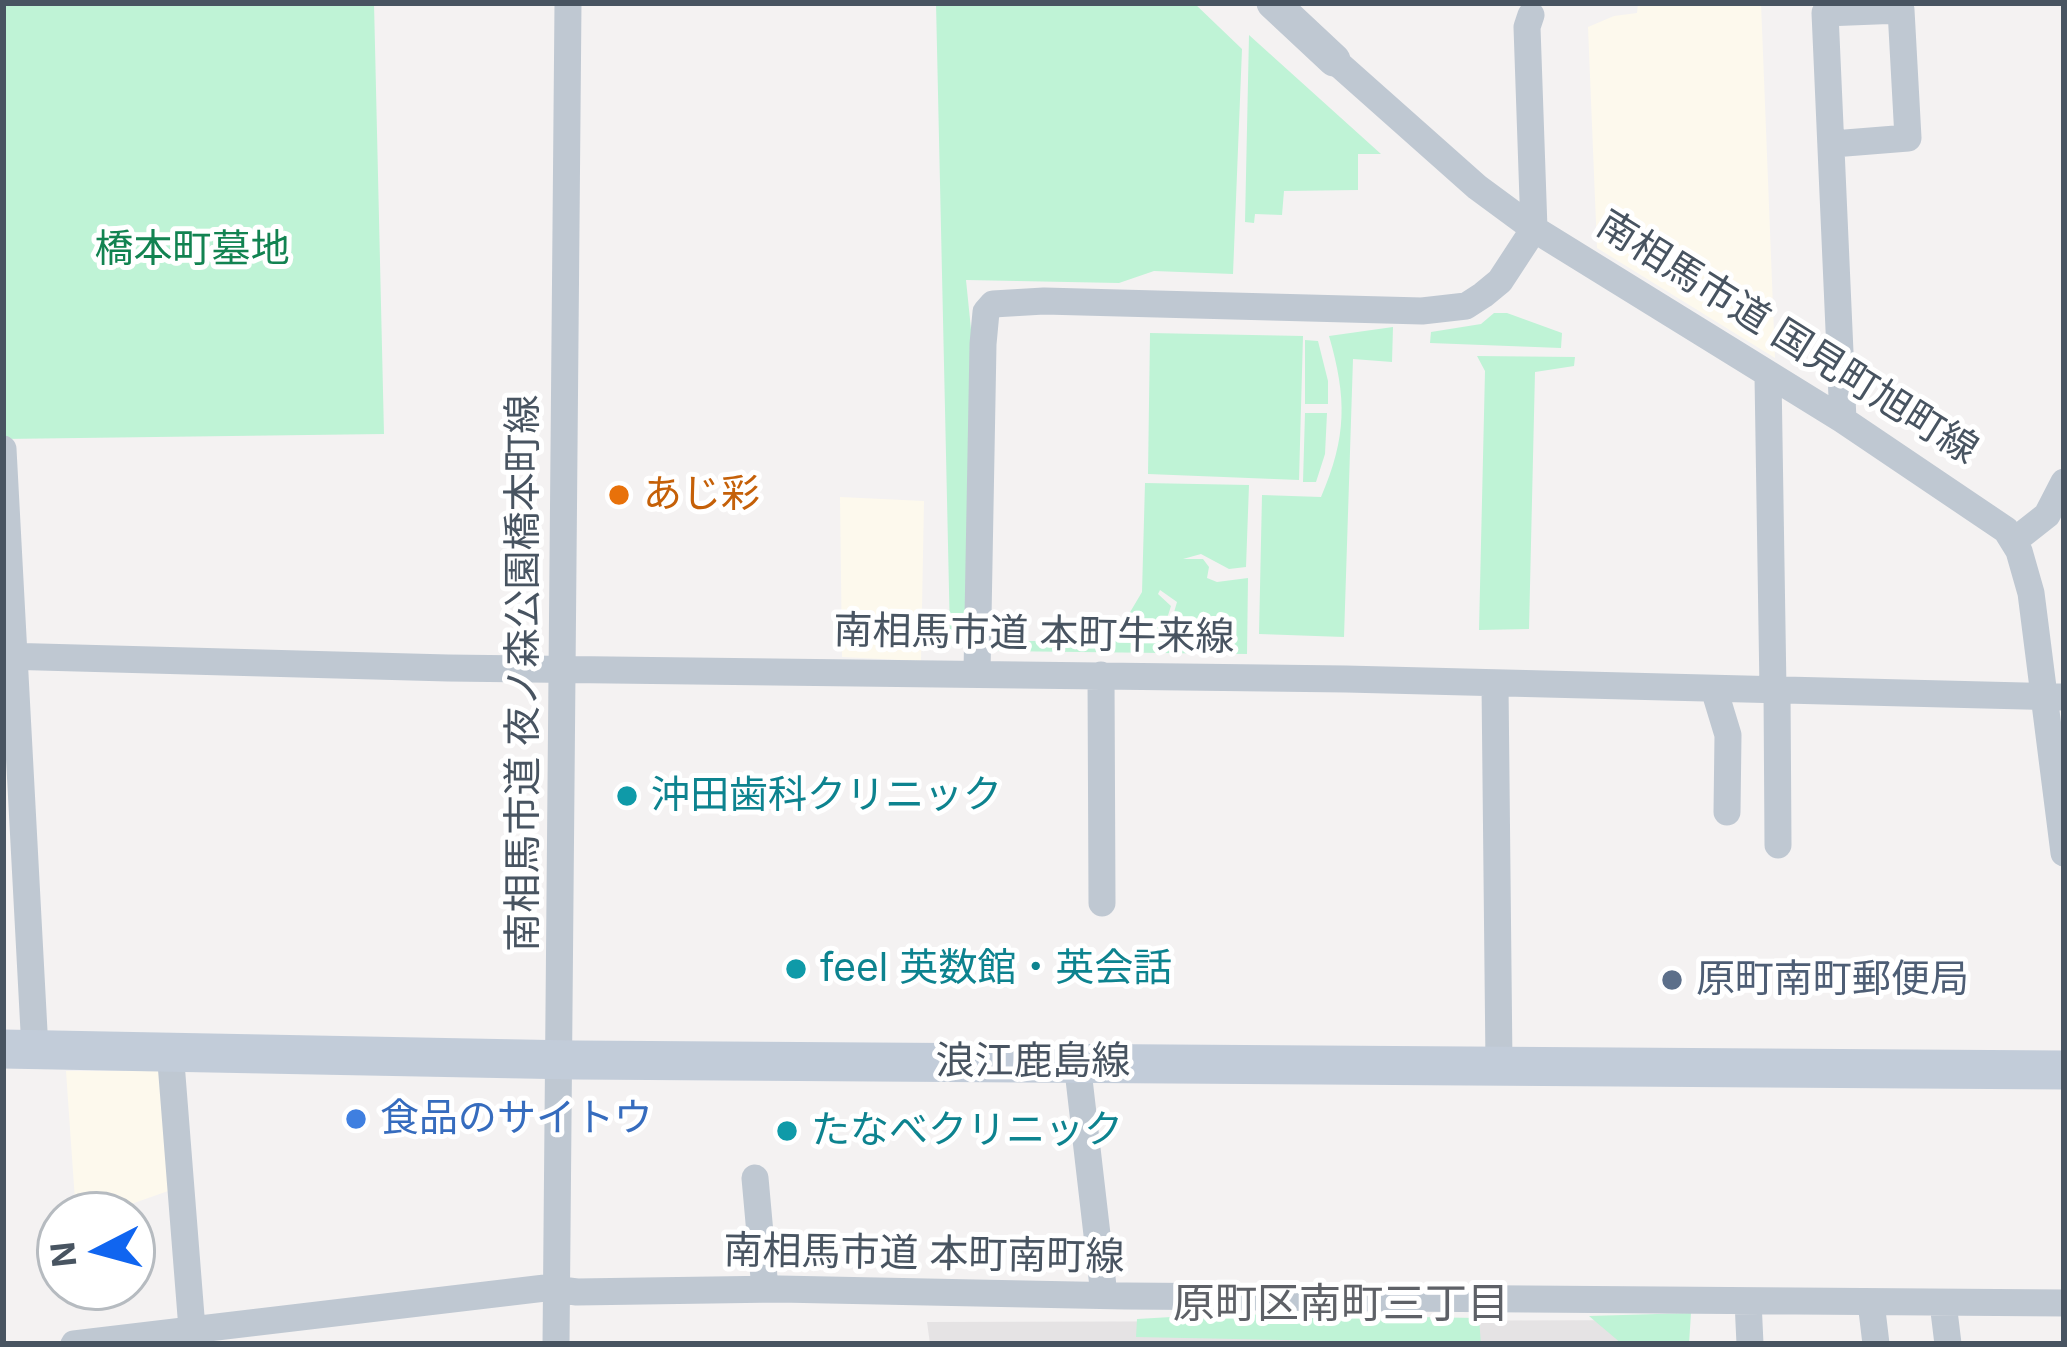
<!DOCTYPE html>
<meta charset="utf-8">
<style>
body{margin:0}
#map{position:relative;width:2067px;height:1347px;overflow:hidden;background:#f4f2f2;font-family:Inter,sans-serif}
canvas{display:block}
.frame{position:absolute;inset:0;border:6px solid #485461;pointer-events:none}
.north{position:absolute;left:36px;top:1191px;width:120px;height:120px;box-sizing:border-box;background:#fff;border:3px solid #b6bbc0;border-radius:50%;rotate:264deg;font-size:33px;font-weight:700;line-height:48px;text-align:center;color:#485461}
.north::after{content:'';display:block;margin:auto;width:42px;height:54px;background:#1065f0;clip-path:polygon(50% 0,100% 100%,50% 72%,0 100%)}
</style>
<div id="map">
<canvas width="2067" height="1347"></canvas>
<div class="frame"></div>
<div class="north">N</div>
</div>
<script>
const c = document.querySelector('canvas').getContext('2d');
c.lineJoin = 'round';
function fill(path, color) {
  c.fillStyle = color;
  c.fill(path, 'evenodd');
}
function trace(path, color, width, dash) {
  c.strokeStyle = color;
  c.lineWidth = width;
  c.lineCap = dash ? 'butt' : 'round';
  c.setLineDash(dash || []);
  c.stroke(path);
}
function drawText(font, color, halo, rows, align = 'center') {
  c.font = font + ' Inter,"Noto Sans JP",sans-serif';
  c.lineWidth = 10;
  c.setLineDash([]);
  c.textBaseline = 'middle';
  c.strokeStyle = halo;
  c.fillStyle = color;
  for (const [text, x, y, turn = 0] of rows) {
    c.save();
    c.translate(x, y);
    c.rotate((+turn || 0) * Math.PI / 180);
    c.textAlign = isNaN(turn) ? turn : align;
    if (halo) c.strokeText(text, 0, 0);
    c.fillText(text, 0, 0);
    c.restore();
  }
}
fill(new Path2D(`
 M1638,3h123l14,355 -178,-110 -9,-221 26,-11 23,-3z
 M840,497l84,4 -3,160 -79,-4z
 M66,1071h100l5,119 -71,25h-24z`), '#fdf9ed');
fill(new Path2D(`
 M1683,1320l3,24h-756l-3,-22z`), '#e5e3e4');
fill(new Path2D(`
 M3,3h371l10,431 -381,5z
 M936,3h258l48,46 -9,225 -79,-3 -35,12 -153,-3 6,59 -7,296h-15z
 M1249,35l132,119h-23v36l-74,1 -2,24 -27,-1 -1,9 -9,-1z
 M1494,313h13l55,20 -1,15 -131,-5 1,-11 50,-8z
 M1393,327l-1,35 -39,-3 -9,278 -85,-3 3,-139 59,2c26,-60 26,-99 8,-161z
 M1150,333l153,3 -4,144 -151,-6z
 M1305,340l13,1 10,40v23h-23z
 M1477,356l98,1 -1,9 -39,6 -6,257 -50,1 6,-259z
 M1305,413h22l-2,41 -9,28h-13z
 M1145,483l104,2 -3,82 -17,2 -28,-15 -18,5h20l6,8 -2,11 10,4 31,-4 -1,76 -251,-3 1,-10h161l10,-8 9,-31 -17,-12 -2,4 13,12 -7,22 -19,5 -17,-6 1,-13 13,-22z
 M1691,1313l-2,31h-67l-33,-28z
 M1223,1314l256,4 2,26 -345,-7 1,-18z`), '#bff3d6');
trace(new Path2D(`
 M1334,60l143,127 57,42 309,191 163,110 13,21 12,42 33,260
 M1833,144l75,-6 -7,-128 -76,3 18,407
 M1768,376l5,314
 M3,449l32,601
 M2014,541l33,-26 17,-33
 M3,656l445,12 898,11 718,18
 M977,672l6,-328 3,-32 7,-8 51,-3 378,10 44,-5 17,-11 17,-14 34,-52 -7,-202 4,-12
 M1101,675l1,228
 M1495,684l4,381
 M1714,689l14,46 -1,77
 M1777,690l1,155
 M170,1050l22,279
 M1077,1062l27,233
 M755,1178l10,111
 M1748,1301l2,43
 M1871,1302l5,42
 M1943,1303l5,41
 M74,1344l471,-56 32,4 202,-3 346,7 939,7
 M556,1344l12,-1341`), '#bfc8d2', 27);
trace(new Path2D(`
 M1273,3l61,57`), '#bfc8d2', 33);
trace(new Path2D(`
 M3,1049l572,11 1489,10`), '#c2ccd9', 39);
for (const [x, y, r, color] of [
 [619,495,12,"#e8710a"],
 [627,796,12,"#0f9aa8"],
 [796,969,12,"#0f9aa8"],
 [1672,980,12,"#5c6f8a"],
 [356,1119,12,"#3f7fe0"],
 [787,1131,12,"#0f9aa8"]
]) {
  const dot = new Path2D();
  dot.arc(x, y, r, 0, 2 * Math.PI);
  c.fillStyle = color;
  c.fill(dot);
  trace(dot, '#fff', 4.5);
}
drawText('39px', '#128351', '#fff', [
 ["橋本町墓地",192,250]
]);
drawText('39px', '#485461', '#fff', [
 ["南相馬市道 国見町旭町線",1787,338,32],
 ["南相馬市道 本町牛来線",1034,635,1],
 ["南相馬市道 夜ノ森公園橋本町線",524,673,-90],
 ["浪江鹿島線",1033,1062],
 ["南相馬市道 本町南町線",924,1255,1]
]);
drawText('39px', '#c56008', '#fff', [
 ["あじ彩",643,495]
], 'left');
drawText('39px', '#0d838f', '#fff', [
 ["沖田歯科クリニック",651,796],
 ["feel 英数館・英会話",820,969],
 ["たなべクリニック",811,1131]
], 'left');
drawText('39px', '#4e5e75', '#fff', [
 ["原町南町郵便局",1696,980]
], 'left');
drawText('39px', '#366cbe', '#fff', [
 ["食品のサイトウ",380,1119]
], 'left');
drawText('42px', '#5e6167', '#fff', [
 ["原町区南町三丁目",1341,1305]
]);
</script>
